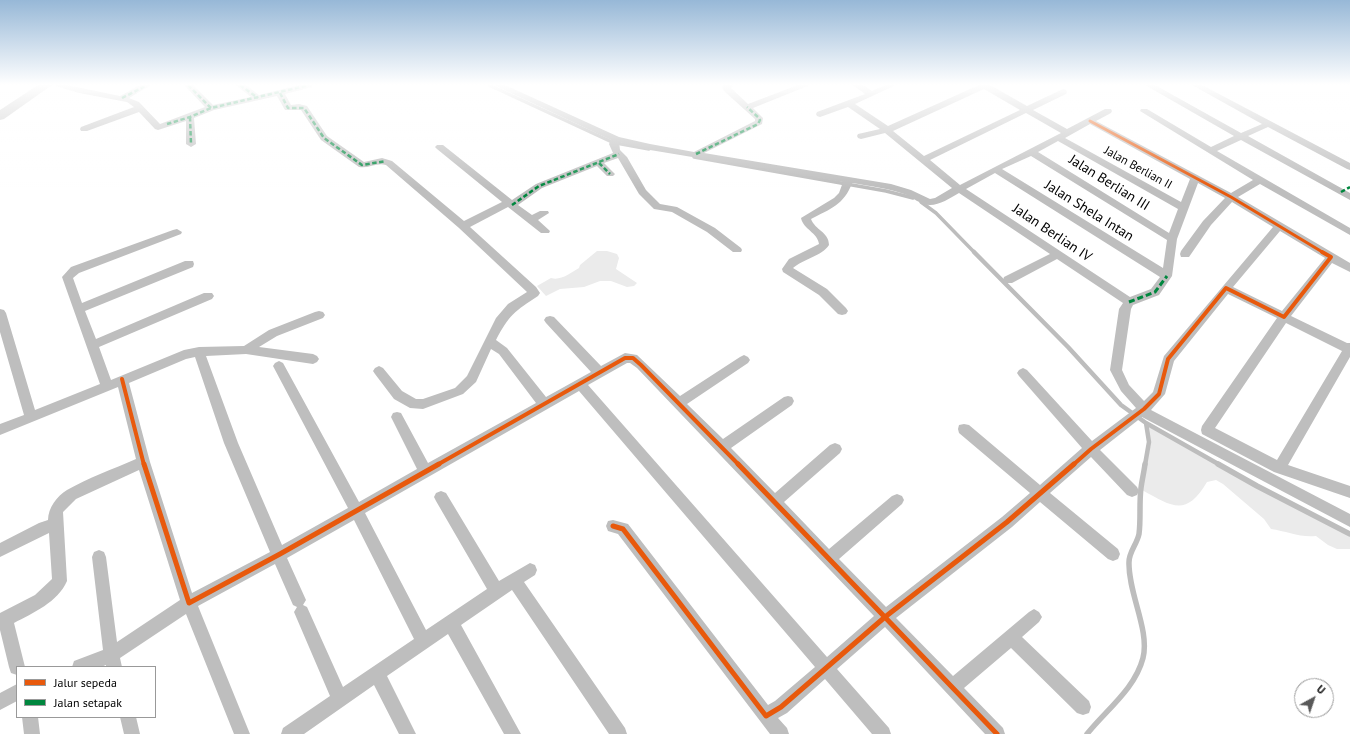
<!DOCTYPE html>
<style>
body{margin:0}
#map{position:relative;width:1350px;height:734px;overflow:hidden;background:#fff;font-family:"PT Sans",sans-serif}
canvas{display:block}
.legend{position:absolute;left:16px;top:666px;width:140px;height:52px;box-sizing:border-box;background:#fff;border:1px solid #999;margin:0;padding:5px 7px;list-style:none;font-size:12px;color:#000}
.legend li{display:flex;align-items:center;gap:8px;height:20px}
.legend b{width:20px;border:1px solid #999}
.north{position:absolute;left:1294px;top:678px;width:40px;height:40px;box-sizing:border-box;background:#fff;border:1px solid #999;border-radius:50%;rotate:40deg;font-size:11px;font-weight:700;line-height:16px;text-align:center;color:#000}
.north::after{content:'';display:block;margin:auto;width:14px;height:18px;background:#595959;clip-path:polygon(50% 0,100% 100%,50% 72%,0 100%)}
</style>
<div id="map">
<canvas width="1350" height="734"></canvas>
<ul class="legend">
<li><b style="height:5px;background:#e8590c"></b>Jalur sepeda</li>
<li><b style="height:5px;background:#00873e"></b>Jalan setapak</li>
</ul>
<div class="north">U</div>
</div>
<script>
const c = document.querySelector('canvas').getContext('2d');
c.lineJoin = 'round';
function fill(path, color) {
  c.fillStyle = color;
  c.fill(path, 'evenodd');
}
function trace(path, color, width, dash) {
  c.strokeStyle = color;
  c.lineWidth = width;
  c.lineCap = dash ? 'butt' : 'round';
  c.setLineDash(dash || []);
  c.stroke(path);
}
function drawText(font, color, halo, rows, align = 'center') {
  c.font = font + ' "PT Sans",sans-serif';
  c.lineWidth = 3;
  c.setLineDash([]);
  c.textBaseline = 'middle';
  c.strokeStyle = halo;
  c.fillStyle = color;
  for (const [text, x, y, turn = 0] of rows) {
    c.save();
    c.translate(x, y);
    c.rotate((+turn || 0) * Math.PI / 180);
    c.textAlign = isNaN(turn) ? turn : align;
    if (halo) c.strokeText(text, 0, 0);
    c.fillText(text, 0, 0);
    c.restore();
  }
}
fill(new Path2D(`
 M597,251h10l10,3 2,4 -3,11 21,14 -3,3 -7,1 -16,-6h-11l-16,6 -24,2 -14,7 -9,-10 14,-8c10,3 19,-5 28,-10l1,-3z
 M1147,425l110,62 93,48v14h-13l-9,-4 -12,-9c-15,2 -30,-5 -45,-7l-7,-10 -41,-35 -7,-4 -9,2c-21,35 -34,25 -65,8l9,-48z`), '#ebebeb');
trace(new Path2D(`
 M489,85l123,57
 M616,143l33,6
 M694,157l192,34 27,7
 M921,202l15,11 39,40`), '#bdbdbd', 3.5);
trace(new Path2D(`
 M974,252l94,95 53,58 25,18 3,19 -4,23
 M1146,423l74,42`), '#bdbdbd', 4.5);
trace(new Path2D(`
 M1218,464l39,22 93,48
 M1087,734c19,-24 48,-45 56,-76 7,-28 -15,-65 -14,-96 0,-10 8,-18 10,-28 2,-15 0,-31 2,-46 1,-8 3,-16 4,-24`), '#bdbdbd', 5.5);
fill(new Path2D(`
 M53,85h14l53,11 20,-11h11l-22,13 10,4 21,22 45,-17 -21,-22h9l20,20 38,-8 -15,-12h10l13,10 40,-10h14l-1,2 -27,7 6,11 8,-1 8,2 20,30 37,26 18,-4 10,3 72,60 38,-19 -65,-53 -2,-2 2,-2h6l69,55 24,-16 77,-31 -4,-9 2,-4 -117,-55h11l114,52 31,7 44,8 61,-31v-2l-31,-28 -2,-4 1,-2h10l-2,3 17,16 50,-19h12l-57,23 10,10 -1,6 -58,29 187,31 20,6 19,9 5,-1 17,-10 -67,-55 -24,6 -3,-1 -1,-2 1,-2 22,-5 -32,-22 -28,10 -3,-1 -1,-2 1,-2 48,-18 -12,-9h10l9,6 13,-6h11l-41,19 33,22 91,-41h11l37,21 36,-17 3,1 1,2 -1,2 -33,16 34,19 38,-20h6l1,2 -1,2 -15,8 135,72 22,-13 -113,-69 1,-2h6l64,38 23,-11 -89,-51h10l86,48 21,-9 -70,-39h10l148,78v7l-3,-1 -79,-42 -20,9 102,57v7l-109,-60 -24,11 133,77v7l-90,-51 -22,13 112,66v9l-18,-9 -41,53 56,27h3v14l-62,108 62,21v12l-76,-26 -72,-38 -1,-4 1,-4 75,-108 -49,-24 -54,67 -9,33 -14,16 199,104v13l-208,-110 -42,33 37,37 2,4 -2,4 -5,2 -5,-2 -36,-38 -41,36 68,56 2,5 -2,5 -5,2 -5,-2 -68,-57 -28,25 -116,91 57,58 76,-64 5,-3 5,3 3,5 -3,5 -17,15 67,64 2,6 -2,6 -6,2 -6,-2 -66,-65 -47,40 39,40 2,6h-20l-100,-107 -48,42 52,59 2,6h-19l-47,-55 -38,34 -9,5 9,10 2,6h-19l-152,-200 -10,-3 -2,-5 2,-5 5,-1 15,4 140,181 7,-4 40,-34 -236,-276 -214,122 61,117 61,-41 -51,-88 -2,-4 2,-4 5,-2 5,2 53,88 31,-18 5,2 2,5 -2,5 -11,7 101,146 2,6h-18l-97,-144 -51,35 60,109h-17l-56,-100 -61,42 29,58h-17l-25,-49 -70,49h-23l2,-6 47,-32 -36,-84 3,-5 -4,-2 -18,-41 -77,42 52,128h-16l-48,-120 -66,44 2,9h-16v-2l-5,2h-29l2,-6 29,-11 -11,-93 2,-5 5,-2 5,2 2,5 11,85 63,-42 -41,-130 -63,29 -13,13 4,69c-9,21 -34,32 -53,42l11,44h-8v8l-6,-2 -2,-6 -9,-37v-17l35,-18 17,-16 -3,-46 -49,24v-14l39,-20 9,-3c0,-12 9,-24 19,-30 21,-12 46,-21 69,-31l-18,-72 -118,48v-11l24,-9 -24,-83v-23l4,1 2,3 29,97 65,-26 -38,-107 9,-10 102,-37 4,-1 5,3 -1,2 -102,39 -6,5 9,25 103,-42h8l1,3 -1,3 -108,44 11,28 108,-46h8l2,3 -2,3 -113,48 12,33 73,-30 15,-3 45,-1 25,-16 46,-18 4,-1 4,1 2,3 -2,3 -46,18 -18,11 54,7 4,2 2,3 -2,3 -4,2 -67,-10 -40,2 32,87 44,102 66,-37 -75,-142 2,-3 4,-2 4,2 76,139 58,-33 -26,-52 2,-4 4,-1 4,1 27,50 108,-60 -37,-49 -8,-5 -15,33 -13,12 -40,15 -13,-1 -16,-9 -19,-25 -2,-3 2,-3 4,-2 4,2 19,23 14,8h7l32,-11 12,-12 29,-58 12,-14 19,-12 -68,-64 -73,-63c-9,-3 -18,4 -27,2l-38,-27 -20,-30h-16l-8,-14 -63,14 -20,8 2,26 -5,3 -5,-3v-23l-28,9 -3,-1 -16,-17 -52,19h-6l-1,-2 1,-2 53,-20 -7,-5 -48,-9zM984,89l36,21 -96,46 -31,-25zM1026,113l35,20 -101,52 -30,-25zM1090,124l100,55 -9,23 -116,-64zM1058,141l120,68 -9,24 -131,-81zM619,142l31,8 193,32 -4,11 -5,5 -33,20c2,11 17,15 18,26l-30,15 -7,10 1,3 36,23 19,19 4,1 4,-1 2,-3 -2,-3 -19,-19 -34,-21c10,-9 29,-12 36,-23 0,-13 -14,-15 -18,-26 19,-10 33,-14 41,-36 17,3 36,5 52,11 9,3 16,11 26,11 10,0 20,-7 29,-12l91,61 -46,23 -1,3 1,3h8l45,-24 66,44 -4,6 -9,61 11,21 15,17 -44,33 -65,-71 -4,-2 -4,2 -2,3 2,3 63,72 -42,37 -71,-60 -5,-1 -5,1 -1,4 1,4 71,60 -28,24 -116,90 -47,-48 63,-55 2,-4 -2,-4 -5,-2 -5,2 -63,53 -45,-47 56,-49 2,-4 -2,-4 -5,-2 -5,2 -55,48 -44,-45 61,-43 2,-4 -2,-4 -4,-1 -4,1 -61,42 -36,-35 61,-41 2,-3 -2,-3 -4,-2 -4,2 -60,39 -43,-41 -12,-2 -24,13 -47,-49 -4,-1 -4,1 -2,3 2,3 45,49 -45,25 -39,-49 -11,-8c13,-25 19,-29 42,-44l2,-3 -4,-6 -66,-60 38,-20 33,26h8l1,-2 -12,-11 11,-7 -1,-2h-8l-8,4 -14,-10 24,-17 55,-22 10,10h6l2,-2 -11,-11 14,-5 21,36 15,15 18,3 35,20 26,20h8l1,-2 -1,-2 -26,-20 -38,-21 -17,-3 -14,-14 -19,-33 -7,-7zM1031,156l136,84 -4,28 -161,-99zM995,173l165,104 -9,12 -21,8 -164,-108zM1198,183l27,15 -22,23 -22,30 -1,3 1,3h8l22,-32 21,-23 41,25 -109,129 -11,36 -9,9 -15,-16 -7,-15 9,-61 2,-4 26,-10 13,-19 5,-37zM1280,231l45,27 -43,53 -49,-24zM1286,323l56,28 -65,109 -62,-32zM195,357l29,86 46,109 -78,41 -42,-131 -21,-79 57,-24zM627,363h3l7,5 237,248 -47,41 -239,-272zM354,520l60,119 -71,48 -36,-80 -4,-2 3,-5 -19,-42z
 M17,684v17l-17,9v-17z
 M22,717h16l2,17h-16z
 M120,717h16l4,17h-16z`), '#bebebe');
fill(new Path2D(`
 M38,85h14l-48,34 -4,1v-10z`), '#c2c2c2');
trace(new Path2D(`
 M188,85l23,23
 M240,85l18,13
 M280,93l8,15h16l20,30 38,27 24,-4
 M122,98l25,-13
 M190,117l1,27
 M167,124l23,-7 21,-9 98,-23
 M696,154l62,-30 2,-4 -1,-2 -12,-11
 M599,163l11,11
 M1341,192l9,-5
 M512,205l27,-19 80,-32`), '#00873e', 2.5, [4.5, 2.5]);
trace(new Path2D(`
 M1129,302l26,-10 12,-16`), '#00873e', 3, [6, 3]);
trace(new Path2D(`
 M1090,121l141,76 93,56`), '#e8590c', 3);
trace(new Path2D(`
 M122,379l22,86
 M437,465l188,-107h8l8,7 98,100
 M1073,465l18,-16 53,-40 15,-15 9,-35 58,-71 58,29 47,-60 -9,-5`), '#e8590c', 4);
trace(new Path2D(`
 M144,464l45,139 91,-49 159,-90
 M738,464l259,270
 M613,526l10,3 143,187 15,-9 104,-90 122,-95 67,-58`), '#e8590c', 5);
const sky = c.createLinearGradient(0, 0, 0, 188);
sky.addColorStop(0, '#97b8d7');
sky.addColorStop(0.45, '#fff');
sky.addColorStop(1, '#ffffff00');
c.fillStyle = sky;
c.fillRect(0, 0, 1350, 188);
drawText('12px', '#000', '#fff', [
 ["Jalan Berlian II",1138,168,29]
]);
drawText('14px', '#000', '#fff', [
 ["Jalan Berlian III",1109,183,32],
 ["Jalan Shela Intan",1089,211,32],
 ["Jalan Berlian IV",1052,233,34]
]);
</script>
